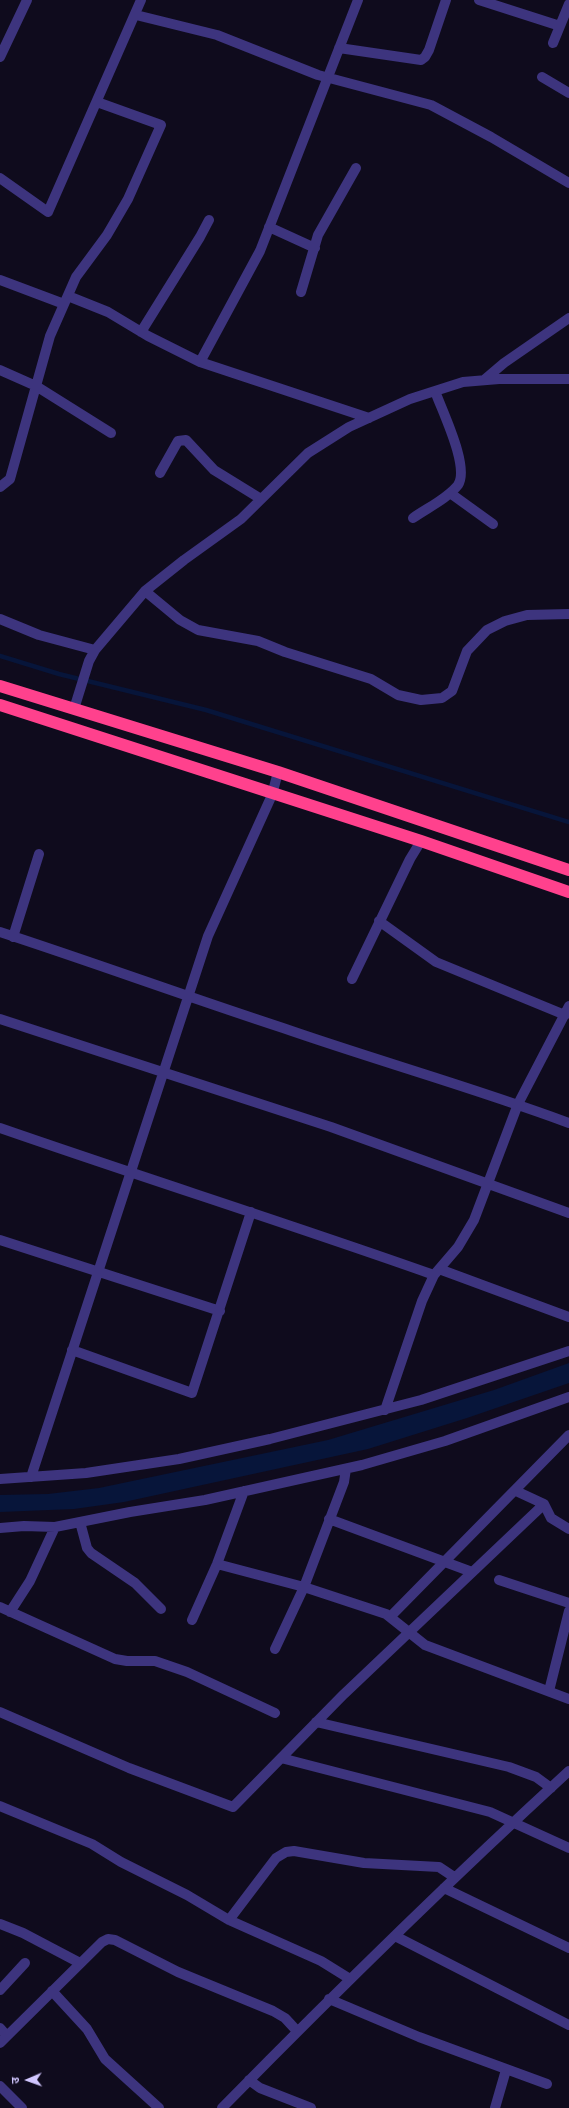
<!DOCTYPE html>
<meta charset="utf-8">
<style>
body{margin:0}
#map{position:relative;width:569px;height:2108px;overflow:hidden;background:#0f0b1d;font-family:Signika,"Noto Sans Devanagari",sans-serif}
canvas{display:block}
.north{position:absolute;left:8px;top:2060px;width:40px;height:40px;-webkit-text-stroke:3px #0f0b1d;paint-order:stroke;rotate:268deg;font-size:11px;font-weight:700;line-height:16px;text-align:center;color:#d1c6ff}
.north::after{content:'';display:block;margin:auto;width:14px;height:18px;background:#d1c6ff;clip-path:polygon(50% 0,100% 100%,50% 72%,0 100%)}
</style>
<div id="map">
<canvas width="569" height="2108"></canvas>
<div class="north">उ</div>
</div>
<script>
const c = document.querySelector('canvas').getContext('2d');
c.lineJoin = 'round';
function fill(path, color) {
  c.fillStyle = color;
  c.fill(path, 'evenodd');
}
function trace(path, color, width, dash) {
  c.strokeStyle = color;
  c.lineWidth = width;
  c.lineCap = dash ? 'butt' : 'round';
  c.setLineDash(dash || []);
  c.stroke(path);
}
fill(new Path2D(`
 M569,1363v20l-102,35 -99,31 -244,53 -50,7 -74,3v-17l48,-1 51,-6 229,-48 166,-50z`), '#07153a');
trace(new Path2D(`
 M0,656l59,18 147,36 363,112`), '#07153a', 4.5);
trace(new Path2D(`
 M479,0l81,26
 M136,15l81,20 101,40 113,30 60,32 78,46
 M553,43l16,-39
 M339,48l82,12 4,-3 4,-7 17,-50
 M0,57l27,-57
 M542,77l27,16
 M0,178l48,34 93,-212
 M269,227l46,21
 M0,280l64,24
 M301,292l17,-57 38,-67
 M68,296l40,16 40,24 52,26 169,56
 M141,332l59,-95 9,-17
 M200,362l60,-111 98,-251
 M0,370l36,16 75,47
 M484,380l20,-17 65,-45
 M160,473l18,-32 8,-1 28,30 47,29
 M0,487l10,-8 40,-143 26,-59 31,-42 21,-36 33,-74 -64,-23
 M450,493l43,31
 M413,518c14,-10 34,-19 45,-33 12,-18 -16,-74 -23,-94
 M145,591l35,29 18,10 60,11 27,11 86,27 27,16 23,5 21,-2 10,-7 15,-40 20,-21 18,-9 22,-6 42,-1
 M0,619l39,16 56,15
 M74,709l15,-48 6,-11 50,-59 39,-31 57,-41 67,-66 41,-26 61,-28 53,-17 36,-3h70
 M379,921l57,41 129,53
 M0,932c95,31 188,65 283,96 95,33 192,60 286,95
 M13,937l26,-83
 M352,979l58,-120 11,-18
 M0,1019l331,108 238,86
 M0,1128c144,50 290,96 434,147
 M0,1240l220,71
 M439,1269l130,48
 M72,1350l120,43 59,-181
 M385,1410l37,-109 12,-26 24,-28 16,-27 44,-116 51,-98
 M31,1477l177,-541 64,-141 6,-23
 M0,1479l86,-6 93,-14 91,-20 151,-39 148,-49
 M516,1491l28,13 7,14 18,11
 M329,1519l143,53
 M80,1522l7,26 4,5 44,30 26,26
 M0,1528l24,-2 31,1 75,-15 75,-12 157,-35 83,-24 124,-44
 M217,1564l87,23 82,27 39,31 144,54
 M499,1580l70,23
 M0,1607l115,52 12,2h28l32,11 88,41
 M10,1612l20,-31 25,-54
 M390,1617l179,-182
 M192,1620l25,-56 27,-73
 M275,1649l29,-62 40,-105 2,-13
 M549,1691l20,-80
 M0,1712l129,56 104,39 111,-113 200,-190
 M316,1722l193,45 27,10 15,11
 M281,1758l209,54 79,36
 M0,1806l92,38 29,18 66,33 42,25 92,41 29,18
 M444,1888l125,60
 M229,1920l47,-62 10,-6 8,-1 70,12 75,4 15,10
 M0,1924l23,9 57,30
 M395,1936l174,89
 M0,1990l25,-27
 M52,1991l35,38 18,30 54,49
 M329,1999l90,38 128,47
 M0,2028l7,8
 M0,2043l102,-101 6,-3 7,1 63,32 95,39 12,7 12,13
 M249,2080l11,8 51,20
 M0,2086l22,22
 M222,2108c113,-115 228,-228 347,-337
 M495,2108l11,-38`), '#3d347e', 10);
trace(new Path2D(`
 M0,686l278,86 291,98
 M0,705l421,136 148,51`), '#ff418d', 12);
</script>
